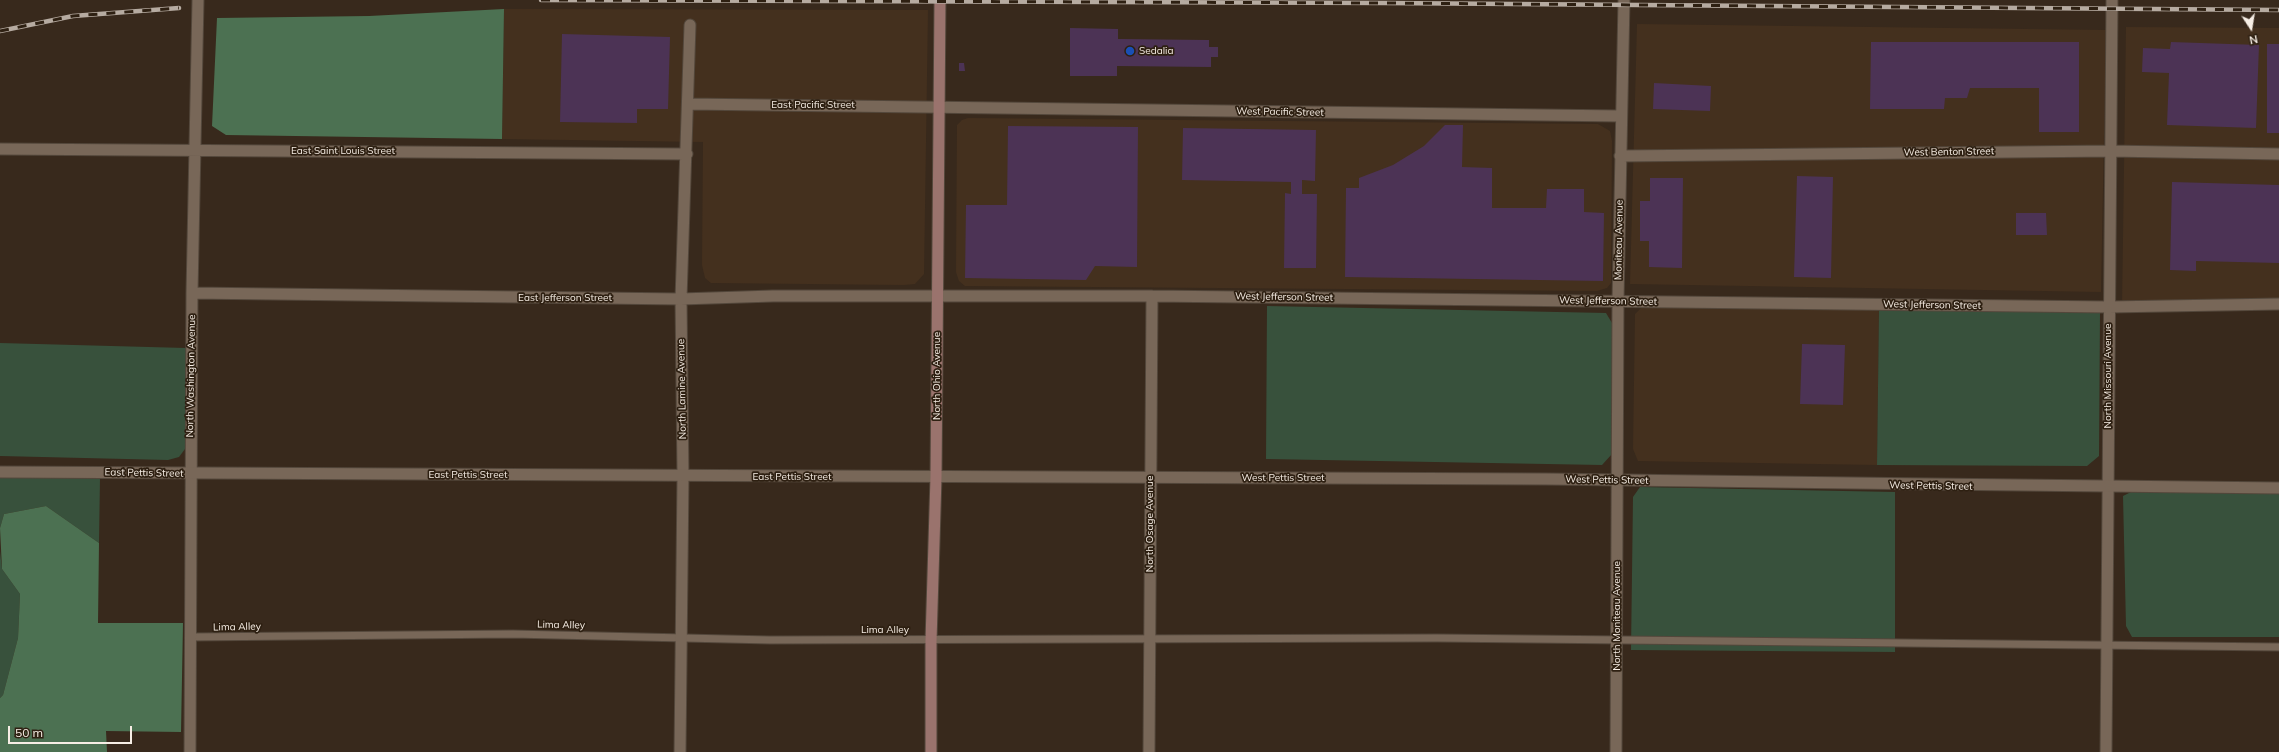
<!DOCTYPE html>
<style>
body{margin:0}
#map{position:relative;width:2279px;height:752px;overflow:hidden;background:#38291c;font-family:Mulish,sans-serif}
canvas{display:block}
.north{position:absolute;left:2231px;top:8px;width:40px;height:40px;-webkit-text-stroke:3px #2e2012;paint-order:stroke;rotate:168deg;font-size:11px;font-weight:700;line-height:16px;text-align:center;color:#f7eee5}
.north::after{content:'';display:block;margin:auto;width:14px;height:18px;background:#f7eee5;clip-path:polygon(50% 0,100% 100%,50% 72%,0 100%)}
.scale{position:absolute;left:8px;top:726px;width:124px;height:18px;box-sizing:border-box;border:2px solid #f7eee5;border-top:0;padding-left:5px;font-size:12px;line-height:14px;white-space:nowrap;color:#f7eee5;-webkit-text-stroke:3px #2e2012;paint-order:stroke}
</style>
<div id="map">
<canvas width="2279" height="752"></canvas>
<div class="north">N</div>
<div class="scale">50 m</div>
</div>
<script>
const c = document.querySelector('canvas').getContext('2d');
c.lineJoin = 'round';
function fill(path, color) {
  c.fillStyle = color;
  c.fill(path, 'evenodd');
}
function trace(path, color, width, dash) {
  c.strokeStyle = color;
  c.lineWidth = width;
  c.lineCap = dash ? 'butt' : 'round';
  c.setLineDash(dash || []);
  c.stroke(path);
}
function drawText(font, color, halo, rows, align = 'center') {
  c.font = font + ' Mulish,sans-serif';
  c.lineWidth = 3.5;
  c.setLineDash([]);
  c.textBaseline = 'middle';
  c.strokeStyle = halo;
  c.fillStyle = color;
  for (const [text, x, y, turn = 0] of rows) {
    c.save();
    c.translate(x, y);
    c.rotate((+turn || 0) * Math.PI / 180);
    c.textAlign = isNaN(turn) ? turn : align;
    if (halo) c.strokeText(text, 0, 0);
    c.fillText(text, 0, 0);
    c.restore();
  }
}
fill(new Path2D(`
 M504,9l424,1 -4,264 -9,10 -11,1 -193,-2 -6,-5 -3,-13 1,-123 -201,-3z
 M1637,24l469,6 -5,262 -471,-8z
 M2126,27l153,1v276l-157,3z
 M968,118l630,6 12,7 2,10 -1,142 -4,5 -10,3 -632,-5 -6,-5 -3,-9 1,-147 5,-5z
 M1644,305l235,3 -2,157 -239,-4 -5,-12 2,-135z`), '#44301e');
fill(new Path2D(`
 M1267,306l339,7 9,15 -3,126 -10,11 -336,-6z
 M1879,308l221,4 -1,144 -12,10 -210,-1z
 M0,343l186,5 -1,101 -6,8 -11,3 -168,-4z
 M0,478h100l-1,65 -53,-37 -42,8 -4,14z
 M1640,487l255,5v160l-264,-2 2,-153z
 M2133,491l146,3v143h-147l-6,-11 -3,-130z
 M0,551l2,18 18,25 -2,44 -15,57 -3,3z`), '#38513c');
fill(new Path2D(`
 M504,9l-2,130 -276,-4 -14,-9 5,-108 152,-2z
 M46,506l53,37 -1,80h85l-2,109 -75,-1 1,21h-107v-54l3,-3 15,-57 2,-44 -18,-25 -2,-41 4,-14z`), '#4c7152');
fill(new Path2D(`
 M1070,28l48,1v10l91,1v7h9v10h-7v10l-94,-1v10h-47z
 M562,34l108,3 -2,72h-31v14l-77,-1z
 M1871,42h208v90h-40v-44h-69l-3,10h-22l-1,11h-74z
 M2171,42l88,3 -3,83 -89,-3 2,-52 -27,-1 1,-24 27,1z
 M2267,44h12v89h-12z
 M959,63h5l1,8h-6z
 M1654,83l57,3 -1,25 -57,-2z
 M1445,125h18l-1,42 30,1v40h54l1,-19h37v23l20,1 -1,68 -258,-4 1,-89h13v-10l34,-13 31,-19z
 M1008,126l130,1 -1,140 -42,-1 -9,14 -121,-2 1,-73h41z
 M1183,128l133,2 -1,51 -13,-1v14h15l-1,74h-32l1,-75 6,1v-12l-109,-2z
 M1797,176l36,1 -2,101 -37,-1z
 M1650,178h33l-1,90 -33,-1v-26h-9v-40h10z
 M2172,182l107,3v78l-83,-2v10l-26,-1z
 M2016,213h30l1,22h-31z
 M1802,344l43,1 -2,60 -43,-1z`), '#4c3355');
const service = new Path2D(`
 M190,637l323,-3 257,6 667,-2 842,9`);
const minor = new Path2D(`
 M688,104l932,12
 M0,149l687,5
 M1620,156l491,-5 168,3
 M192,293l489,6 92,-3h379l957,11 170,-3
 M190,752l2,-459 6,-293
 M680,752l3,-276 -2,-177 9,-274
 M1149,752l3,-456
 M1616,752l2,-451 6,-301
 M2106,752l6,-752`);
const tertiary = new Path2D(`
 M0,472c515,5 1031,3 1546,7 244,2 489,8 733,9`);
const secondary = new Path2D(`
 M931,752v-111l5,-164 4,-477`);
trace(service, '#53473b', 9);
trace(minor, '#53473b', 13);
trace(tertiary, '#53473b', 13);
trace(secondary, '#53473b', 13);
trace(service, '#786758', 7);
trace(minor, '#786758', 11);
trace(tertiary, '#786758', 11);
trace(secondary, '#9a736d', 11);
const rail = new Path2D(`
 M541,0l844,3 894,7
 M0,31l73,-15 106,-8`);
trace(rail, '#b6aba1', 4.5);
trace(rail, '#2e2012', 3, [9]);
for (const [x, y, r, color] of [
 [1130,51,5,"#1a4fb4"]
]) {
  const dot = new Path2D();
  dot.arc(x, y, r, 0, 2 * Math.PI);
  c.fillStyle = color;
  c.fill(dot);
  trace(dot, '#2e2012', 1.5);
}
drawText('10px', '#f7eee5', '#2e2012', [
 ["Sedalia",1139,51]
], 'left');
drawText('10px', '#f7eee5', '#2e2012', [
 ["East Pacific Street",813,105],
 ["West Pacific Street",1280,112,1],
 ["East Saint Louis Street",343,151],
 ["West Benton Street",1949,152,-1],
 ["Moniteau Avenue",1619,240,-89],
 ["West Jefferson Street",1284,297,1],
 ["East Jefferson Street",565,298],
 ["West Jefferson Street",1608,301,1],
 ["West Jefferson Street",1932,305,1],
 ["North Washington Avenue",191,376,-89],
 ["North Ohio Avenue",937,376,-90],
 ["North Missouri Avenue",2108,376,-90],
 ["North Lamine Avenue",682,389,-91],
 ["East Pettis Street",144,473,1],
 ["East Pettis Street",468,475],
 ["East Pettis Street",792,477],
 ["West Pettis Street",1283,478],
 ["West Pettis Street",1607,480,1],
 ["West Pettis Street",1931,486,1],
 ["North Osage Avenue",1150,524,-90],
 ["North Moniteau Avenue",1617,616,-90],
 ["Lima Alley",561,625,1],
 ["Lima Alley",237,627,-1],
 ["Lima Alley",885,630]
]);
</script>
